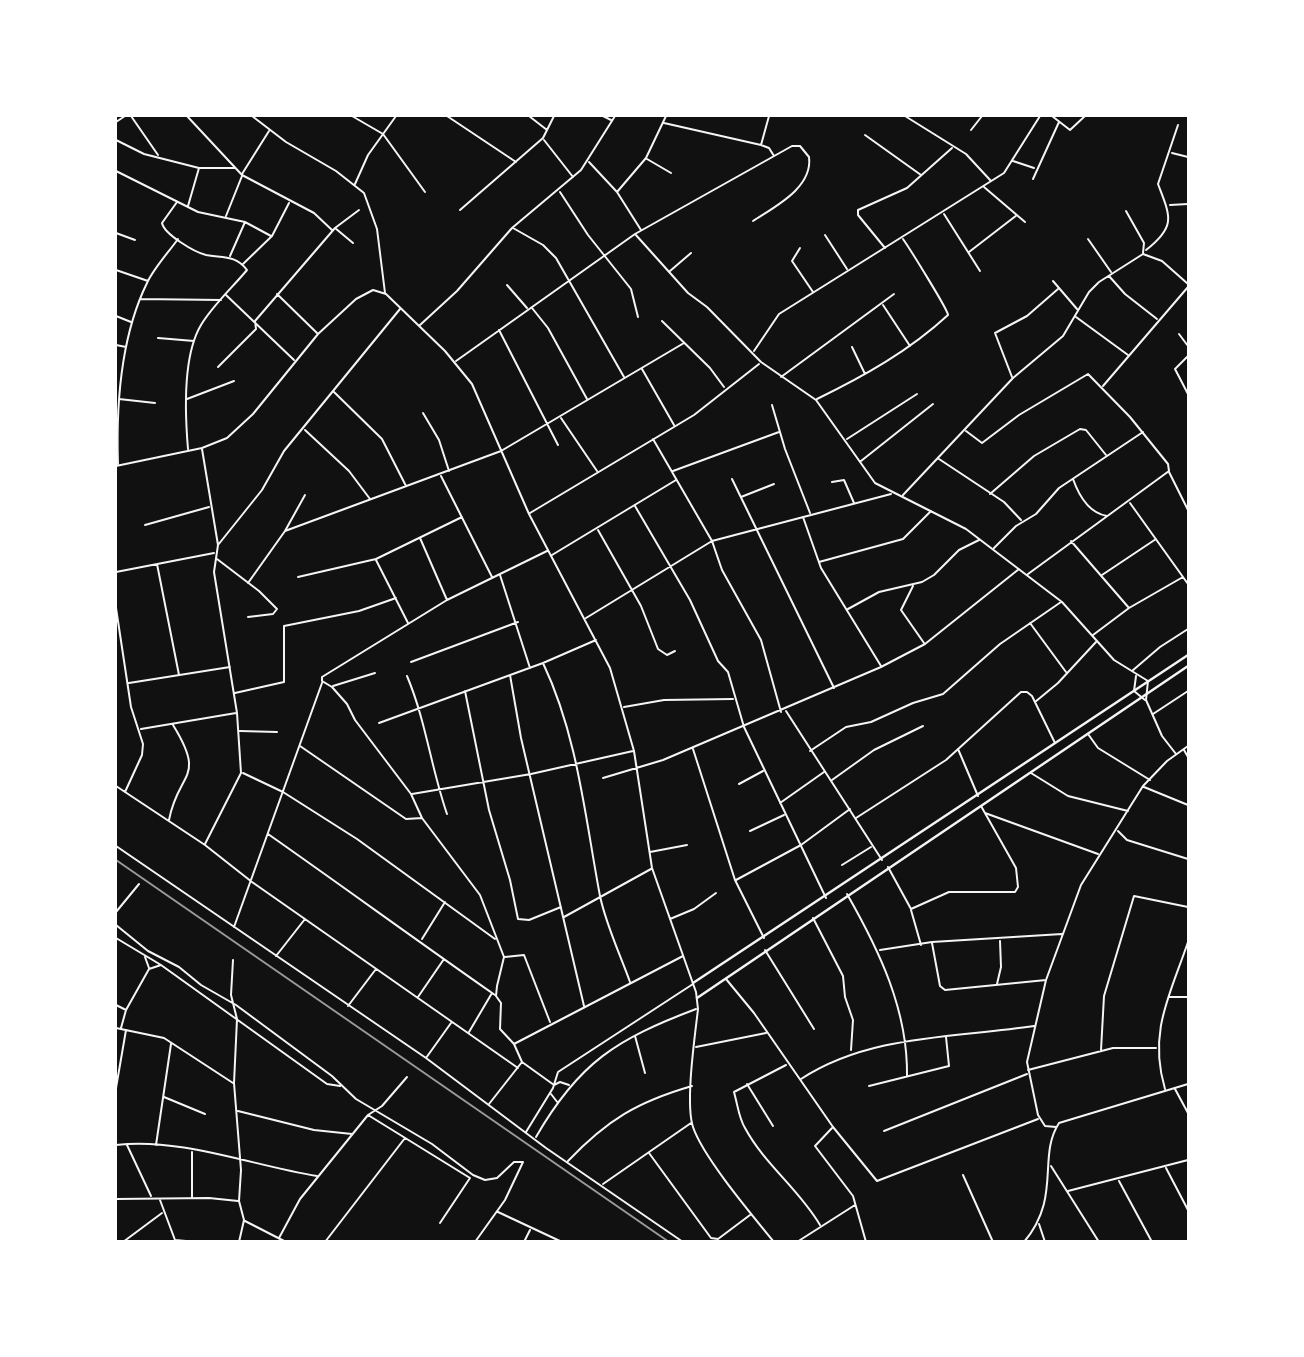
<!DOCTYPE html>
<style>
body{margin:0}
#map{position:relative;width:1304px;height:1357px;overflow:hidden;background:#111;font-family:Helvetica,sans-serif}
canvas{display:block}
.frame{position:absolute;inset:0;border:117px solid #fff;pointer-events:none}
</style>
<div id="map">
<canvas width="1304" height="1357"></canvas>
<div class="frame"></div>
</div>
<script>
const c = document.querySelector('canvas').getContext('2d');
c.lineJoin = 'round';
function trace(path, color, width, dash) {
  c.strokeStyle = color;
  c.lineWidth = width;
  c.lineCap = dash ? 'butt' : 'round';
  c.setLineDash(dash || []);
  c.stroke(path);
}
trace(new Path2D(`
 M131,116l27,39
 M187,116l55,59 72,38 18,17
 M252,116l34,26 50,29 28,22 13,36 8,64
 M352,116l31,18 42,58
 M447,116l69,46
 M529,116l18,14
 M603,116l8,4
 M905,116l61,38 25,27
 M1052,116l18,14 15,-14
 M116,122l9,-6
 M664,123l97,22 8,3 5,8
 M971,130l11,-14
 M865,135l56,40
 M116,140l28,14 55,14h35
 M544,140l29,37
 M761,145l8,-29
 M1172,153l16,4
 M647,159l24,14
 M1013,161l21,7
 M589,162l28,30 24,38
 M116,171l82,41 47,10 -15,34
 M242,174l27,-43
 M1033,179l26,-57
 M355,184l13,-29 28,-39
 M984,187l41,35
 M560,192l28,43 43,54 7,28
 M617,192l29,-34 20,-42
 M177,202l-15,21c2,11 32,29 44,32 17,3 30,0 41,15 -15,18 -34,35 -46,55 -18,30 -16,89 -13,124
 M1170,205l18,-1
 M188,206l11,-38
 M460,210l83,-72 11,-22
 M1126,211l18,32 -1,10
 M944,214l36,57
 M226,216l16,-40
 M245,222l26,14
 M335,228l18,15
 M513,228l30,17 13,13 68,119
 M116,233l19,7
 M635,234l53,59 19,14 54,55 55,38 59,83 91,46 96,73 52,58 34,21 -2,19 16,36 14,18
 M825,235l22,34
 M1088,239l23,33
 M800,248l-8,13 21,31
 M885,248l-27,-33v-5l49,-22 45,-40
 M1146,250c31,-24 24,-34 12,-66l20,-59
 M969,252l48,-37
 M243,264l29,-28 17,-33
 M116,270l32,11
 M670,271l21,-18
 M1109,276l16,18 32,25
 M1053,281l24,28
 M507,285l20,23
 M277,294l41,40
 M226,295l68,65
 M140,299l81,1
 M883,305l27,41
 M532,308l16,20 39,71
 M116,316l15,6
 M1076,317l52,38
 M662,321l48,47 14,19
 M420,325l37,-34 55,-63 69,-58 34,-54
 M499,330l59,115
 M1179,334l9,12
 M158,338l36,3
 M116,345l10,2
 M852,347l13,27
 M754,351l25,-37 225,-141 36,-57
 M1188,356l-13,13 13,25
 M456,361l179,-127 157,-88h8l9,11c4,31 -35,50 -56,64
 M218,367l38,-38 -1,-8 80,-93 24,-18
 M642,369l32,56
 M781,377l113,-83
 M1012,377l-17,-44 32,-17 31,-27
 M1103,386l85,-99
 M334,392l48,47 24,47
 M119,399l36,4
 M187,399l47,-18
 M817,399c47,-23 92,-48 131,-84 0,-5 -38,-66 -45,-76
 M772,405l13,44 25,64
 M423,413l16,27 10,31
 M561,418l36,53
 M305,430l44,41 21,28
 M966,431l16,12 37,-28 69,-41 42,43 38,47 1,7 -141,103
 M653,439l59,102 10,29 39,70 20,72
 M847,439l70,-45
 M202,449l16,96 -4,27 23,141 4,60 -36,71
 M939,459l65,43 17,18
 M861,461l72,-57
 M118,464c-2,-59 2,-126 29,-181 7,-15 21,-30 31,-44
 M116,466l86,-18 25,-10 26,-24 65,-80 38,-35 17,-9 13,4 59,57 27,33 57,130 81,154 24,83 18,117 44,124 2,17c-3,27 -13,94 -5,118 10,30 59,88 81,115
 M673,471l106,-39
 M1169,472l19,38
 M441,476l51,101
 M732,479l102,209
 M1073,479c6,17 16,34 34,37
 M832,482l12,-2 10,23
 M990,494l44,-38 46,-27 6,1 20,25
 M903,495l110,-117 50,-42 26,-44 10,-10 44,-28 19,7 26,23
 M741,497l33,-13
 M1130,503l58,81
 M635,506l55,94 28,61 10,11 16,55 82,171
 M530,513l164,-98 65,-51
 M803,517l18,51 60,98
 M145,525l64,-18
 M598,530l43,76 17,43 9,6 8,-4
 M285,531l216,-80 183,-108
 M420,538l27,62
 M1071,541l58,67
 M218,545l44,-55 22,-39 116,-142
 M994,548l22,-22 20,-12 23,-26 84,-56
 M547,551l-100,49 -125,77v4l10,6 15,17 8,16 56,74 11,24 58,77 24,62 -7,29 -1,10 5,7 -1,26 14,15 8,18 32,23 6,-3 9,3
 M552,555l124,-75
 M217,559l42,32 18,18 -4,5 -25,3
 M376,560l32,63
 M819,562l84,-23 28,-28
 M157,564l22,111
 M116,572l98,-19
 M500,575l30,93
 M1102,575l54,-36
 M298,577l78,-18 86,-42
 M248,583l37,-52 20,-36
 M913,586l-12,24 23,33
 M116,608l15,99 12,37 -1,11 -17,37
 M848,609l31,-17 43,-10 12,-7 25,-25 20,-10
 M586,618l126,-77 179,-47
 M1030,623l36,49
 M1093,635l36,-27 54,-31
 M411,662l107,-40
 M543,663c35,74 42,154 57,233 6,29 20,58 30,86
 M1132,671l28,-24 28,-18
 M510,675l11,63 63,268
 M407,676c19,45 24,92 40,138
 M1136,676l-2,15 11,9
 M129,683l101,-16
 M333,686l42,-13
 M465,691l24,119 21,70 8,39 11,1 32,-13
 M235,693l49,-11v-56l75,-15 37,-13
 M1035,702l23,-19 38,-41
 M624,707l40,-7 69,-1
 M786,711l96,149
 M1153,714l35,-23
 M379,723l164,-60 53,-23
 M141,729l95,-16
 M240,731l37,1
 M1088,734l10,14 52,32
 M300,746l106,73 16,-1
 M693,749l42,131 29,58
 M958,749l20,47
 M1184,750l4,7
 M810,751l36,-24 25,-5 42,-19 30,-9 57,-50 61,-42
 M116,761v7
 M243,773l40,19 74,47 138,100
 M1031,773l37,23 60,15
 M603,778l60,-18 218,-93 44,-23 94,-75
 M832,780l42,-30 49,-24
 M739,784l24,-13
 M116,786l89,59 47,37 266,186
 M1144,787l44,18
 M412,794l119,-20 102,-23
 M780,803l44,-31
 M985,813l113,41
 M856,818l90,-58 75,-68h6l5,4 23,47
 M169,820c9,-49 38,-40 4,-95
 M750,831l34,-16
 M1118,831l9,9 61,19
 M268,834c77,54 151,108 227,161
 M116,846l310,212 120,90 137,94
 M650,852l37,-7
 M842,865l29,-18
 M888,867l23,42 38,-17h66l3,-5 -2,-19 -35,-62
 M736,880l65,-35 49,-36
 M847,894c32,56 61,116 60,182
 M911,910l10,35
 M116,912l23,-28
 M564,917l87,-48
 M813,918l30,58 2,21 8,23 -2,30
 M670,919l24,-10 22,-16
 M116,925l32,26 31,16 22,18 35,20 96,71 24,23 76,45 41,31 12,5 12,-2 17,-16h9l-18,38 -30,42
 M234,927l88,-244
 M116,938l45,27 166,119 13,2
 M422,939l23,-37
 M932,943l8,43 5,4 101,-10
 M765,950l49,79
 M880,950l52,-8 130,-8
 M276,956l29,-37
 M145,957l4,11
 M505,957l19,-2 26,67
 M233,960l-2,35 6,24 -3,64 7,87 -2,31 5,19 -5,22
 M726,979l28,34 79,114 44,54 161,-62
 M997,984l4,-17 -1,-26
 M418,997l26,-38
 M1170,997h18
 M116,1005l10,5
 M348,1006l28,-37
 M116,1028l48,10 69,45
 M121,1028l5,-18 23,-41 12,-4
 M469,1032l23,-39
 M635,1036l10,37
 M514,1044l169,-88
 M696,1047l70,-14
 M1101,1050l3,-54 30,-100 54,11
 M426,1058l25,-35
 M786,1065l-52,27 1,4c3,11 4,22 10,32 20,37 54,61 75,97
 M1028,1070l85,-22h43
 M801,1079c69,-45 154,-41 233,-53
 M747,1084l26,42
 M869,1086l80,-20 -3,-29
 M116,1088l10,-58
 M1165,1089c-17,-57 5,-94 23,-147
 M1175,1089l13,24
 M551,1094l7,9
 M164,1097l41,17
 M489,1104l33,-42
 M238,1111l76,19 38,4
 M368,1115l14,-9 25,-29
 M1056,1127l-11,-1 -7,-11 -11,-53 19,-82 35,-95 62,-99 24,-25 21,-15
 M832,1128l-17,18 38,50 13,46
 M884,1131l143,-57
 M526,1132l27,-44 5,-16 135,-88
 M536,1137c43,-75 81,-98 160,-128
 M116,1145c64,-8 138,21 201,31
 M127,1145l24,51
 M156,1145l15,-101
 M649,1153l62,85 7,1 32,-24
 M568,1161c39,-41 69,-59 124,-75
 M1051,1166l48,76
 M1166,1168l22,42
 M963,1175l30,67
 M1119,1181l33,61
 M603,1184l88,-61
 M1068,1191l120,-31
 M192,1198v-46
 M116,1199l93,-1 29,3
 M160,1200l15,40 22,2
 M498,1212l64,30
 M245,1221l41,21
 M440,1223l30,-45
 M1039,1224l6,18
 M279,1238l21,-39 68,-84 102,63
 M123,1242l39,-29
 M202,1242h33
 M325,1242l80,-104
 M524,1242l6,-12
 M797,1242l58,-37
 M1024,1242c38,-45 13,-85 35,-119l129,-39`), '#f5f5f5', 2);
trace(new Path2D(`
 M693,983l495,-328
 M697,998l491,-332`), '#f5f5f5', 2.5);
trace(new Path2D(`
 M116,860l553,382`), '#9a9a9a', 2);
</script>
